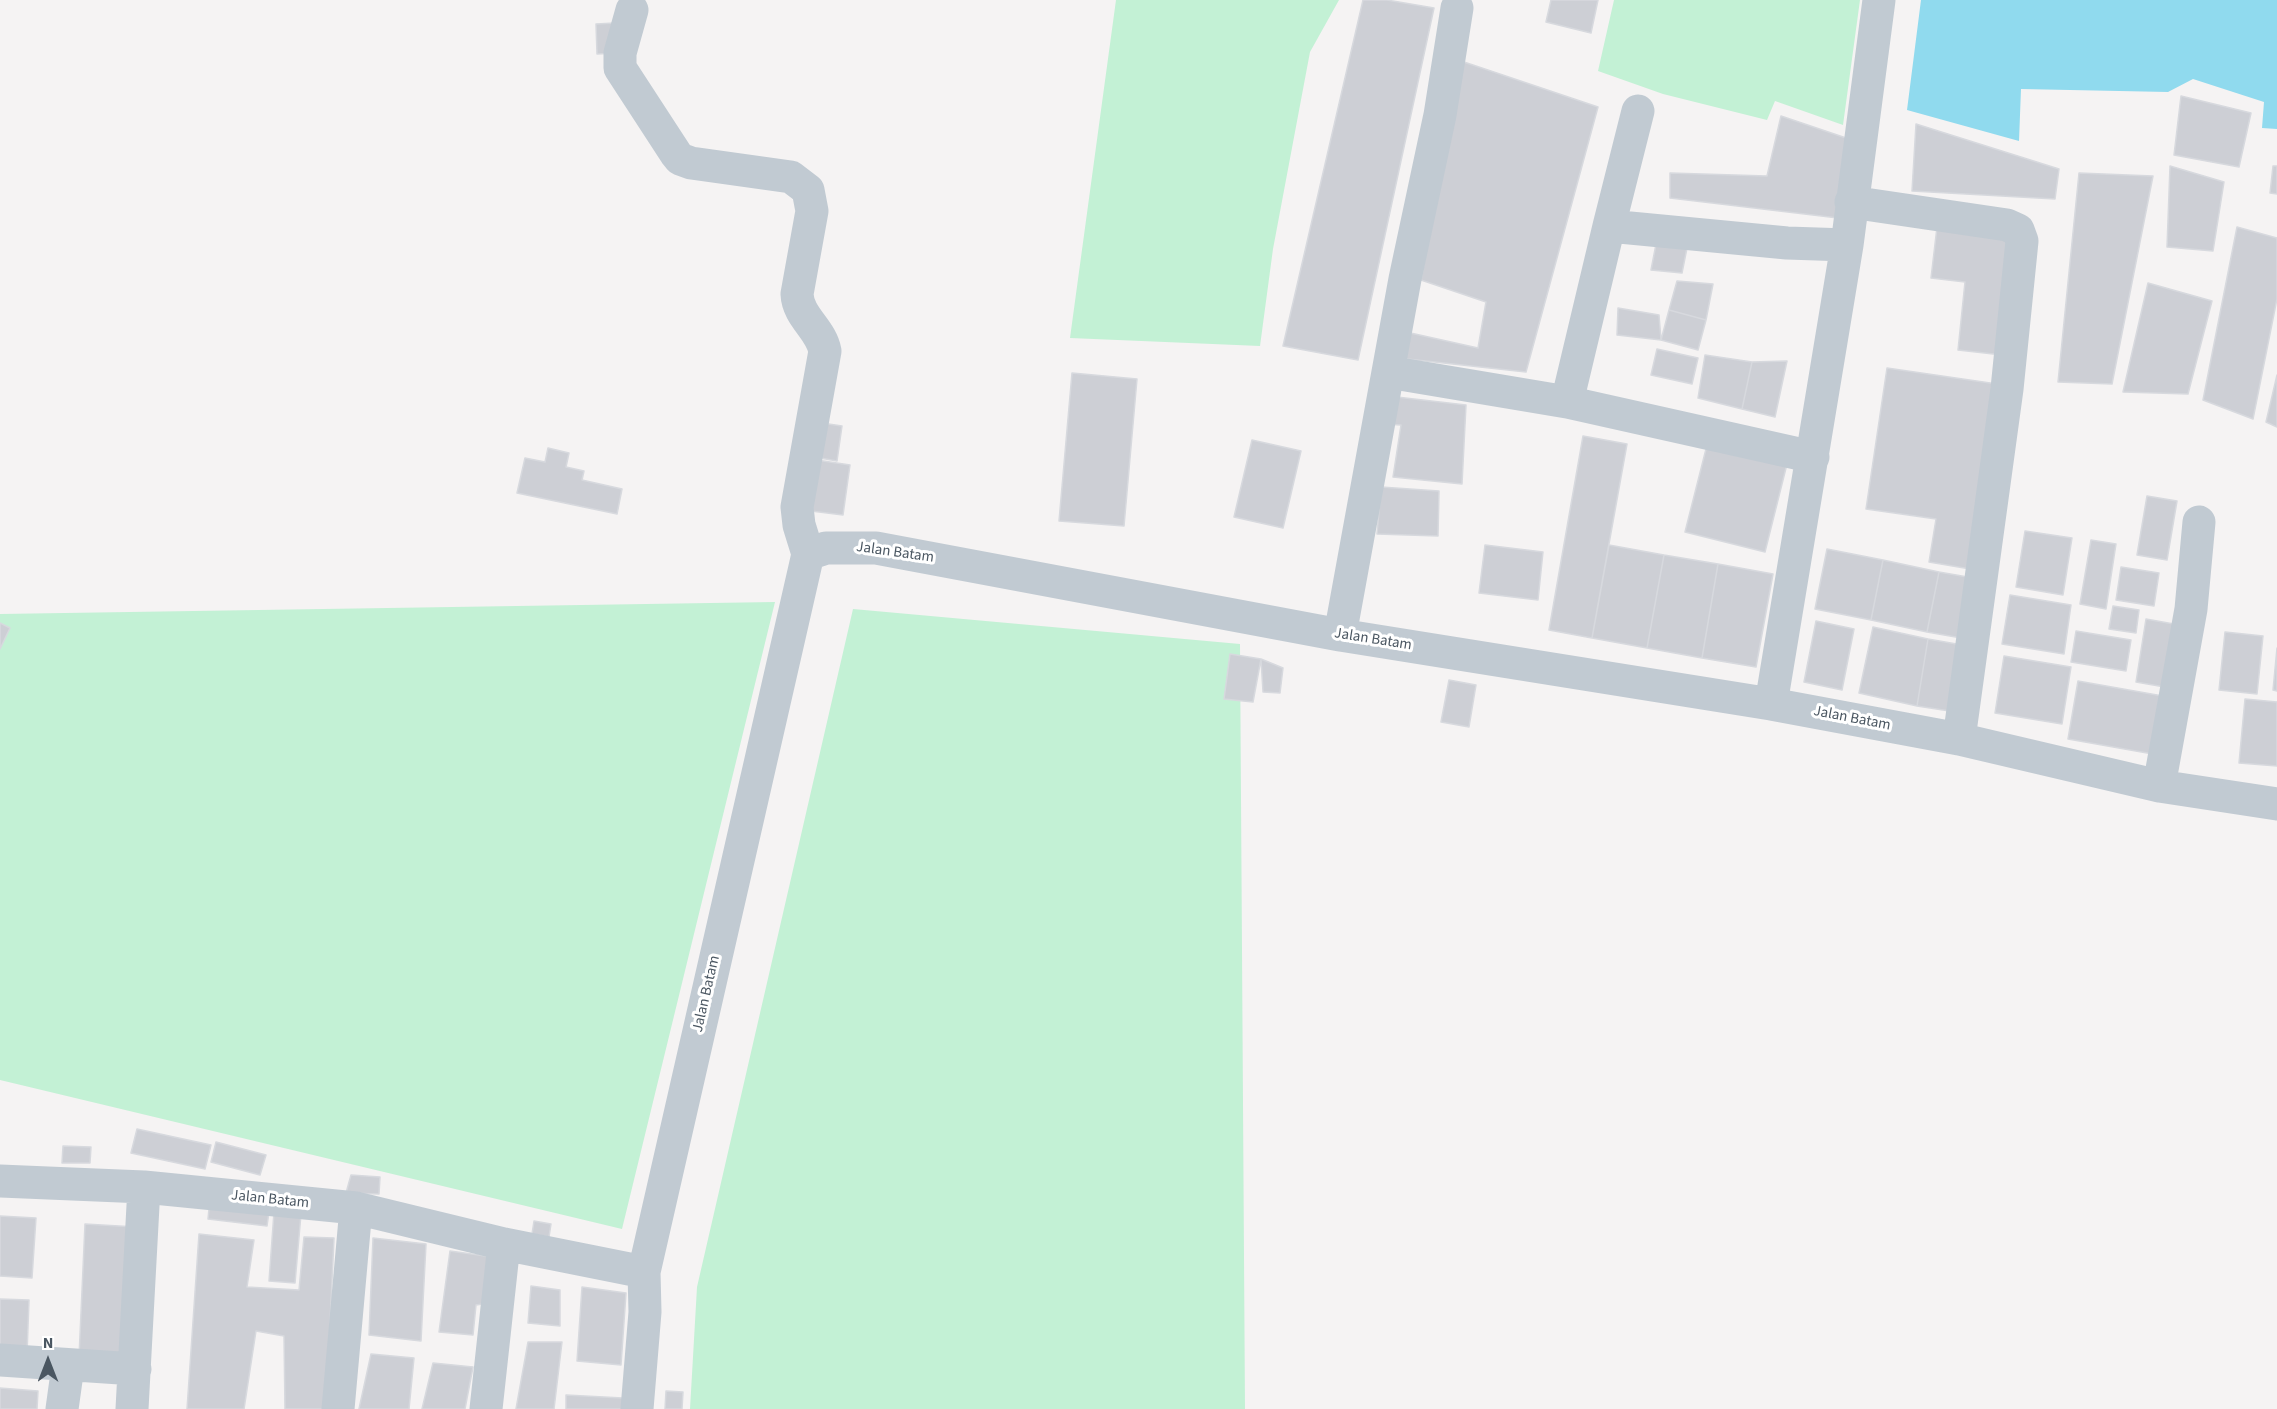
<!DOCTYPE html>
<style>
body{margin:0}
#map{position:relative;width:2277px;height:1409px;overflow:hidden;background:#f5f3f3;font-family:"Source Sans 3",sans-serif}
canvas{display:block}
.north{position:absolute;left:18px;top:1331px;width:60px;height:60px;-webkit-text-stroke:4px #fff;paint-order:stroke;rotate:0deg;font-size:16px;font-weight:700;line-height:24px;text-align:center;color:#4a5661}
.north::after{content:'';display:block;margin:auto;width:21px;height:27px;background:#4a5661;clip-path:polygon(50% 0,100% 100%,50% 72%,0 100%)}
</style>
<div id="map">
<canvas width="2277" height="1409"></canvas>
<div class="north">N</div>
</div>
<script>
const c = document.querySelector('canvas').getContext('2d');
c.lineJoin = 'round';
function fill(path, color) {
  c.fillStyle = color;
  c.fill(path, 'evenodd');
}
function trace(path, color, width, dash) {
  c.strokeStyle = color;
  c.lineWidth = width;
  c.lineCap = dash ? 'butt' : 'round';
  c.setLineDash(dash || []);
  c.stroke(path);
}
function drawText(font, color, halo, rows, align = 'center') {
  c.font = font + ' "Source Sans 3",sans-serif';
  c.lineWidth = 6;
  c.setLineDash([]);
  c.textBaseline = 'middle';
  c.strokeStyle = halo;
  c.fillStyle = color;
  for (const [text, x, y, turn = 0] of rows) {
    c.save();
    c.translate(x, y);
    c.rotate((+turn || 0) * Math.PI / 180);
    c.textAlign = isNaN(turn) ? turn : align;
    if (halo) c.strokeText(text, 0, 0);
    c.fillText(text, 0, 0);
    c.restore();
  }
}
fill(new Path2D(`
 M1116,0h223l-29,52 -37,197 -13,97 -190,-8z
 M1614,0h246l-17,125 -68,-24 -8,19 -104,-26 -65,-23z
 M775,602l-153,627 -622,-149v-466z
 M853,609l387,35 5,765h-555l7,-122z`), '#c3f1d5');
fill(new Path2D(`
 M1921,0h356v129l-15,-1 2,-26 -71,-23 -25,13 -147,-3 -2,52 -112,-31z`), '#90daee');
const building = new Path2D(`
 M1363,0h24l47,8 -76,352 -75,-14z
 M1551,0h47l-7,33 -45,-11z
 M615,23l2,30 -20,1 -1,-30z
 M1461,61l137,46 -72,265 -128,-14 8,-26 72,16 8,-46 -65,-22z
 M2181,96l70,17 -12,54 -65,-12z
 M1781,116l74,25 -17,77 -168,-20v-25l97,3z
 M1916,124l143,45 -4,30 -143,-8z
 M2170,166l54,16 -11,69 -46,-4z
 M2273,166h4v28l-7,-1z
 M2079,173l74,3 -41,208 -54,-2z
 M1937,227l77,8 -12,120 -44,-5 7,-68 -34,-4z
 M2237,227l40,11v61l-24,120 -50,-19z
 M1657,239l31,4 -6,30 -31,-3z
 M1677,281l36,3 -7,36 -37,-10z
 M2148,283l64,18 -24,93 -65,-2z
 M1618,308l41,7 2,25 -44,-5z
 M1669,310l37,10 -8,30 -37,-10z
 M1657,349l41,9 -6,26 -41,-9z
 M1705,355l47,7 -10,47 -44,-11z
 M1787,361l-12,56 -33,-8 10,-47z
 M1887,368l117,17 -28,185 -47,-8 7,-43 -70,-10z
 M1072,373l65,6 -13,147 -65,-5z
 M2277,375v52l-11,-5z
 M1388,396l78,9 -4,79 -69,-7 8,-52 -16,-1z
 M815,422l27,4 -5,35 -28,-5z
 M1583,436l44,8 -35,194 -43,-8z
 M1252,440l49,11 -18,77 -49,-11z
 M1707,445l80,19 -22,88 -80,-20z
 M548,448l21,5 -3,14 18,4 -2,9 40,9 -5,25 -100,-21 8,-35 20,4z
 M810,459l40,6 -7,50 -40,-5z
 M1381,487l58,4 -1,45 -61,-2z
 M2147,496l30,5 -10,59 -30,-5z
 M2025,531l47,7 -9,57 -47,-8z
 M2091,540l25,4 -10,65 -26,-5z
 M1485,545l58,7 -5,48 -59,-7z
 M1609,545l55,10 -17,93 -55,-10z
 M1827,549l56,11 -12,60 -56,-11z
 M1664,555l54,9 -16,94 -55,-10z
 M1883,560l56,12 -12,60 -56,-12z
 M1718,564l55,10 -17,93 -54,-9z
 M2121,567l38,6 -5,33 -38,-6z
 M1939,572l40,7 -12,60 -40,-7z
 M2010,595l61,10 -7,49 -62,-10z
 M2113,606l26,4 -3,23 -27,-4z
 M2146,619l39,7 -9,63 -40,-7z
 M1816,621l38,8 -12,61 -38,-8z
 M0,623l10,5 -10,21z
 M1873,627l55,12 -11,67 -58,-13z
 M2076,631l55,9 -5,31 -55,-9z
 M2225,632l38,4 -6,58 -38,-4z
 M1928,639l40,7 -12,66 -39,-6z
 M2277,648v43l-4,-1z
 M1230,654l31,5 -8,43 -29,-3z
 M2004,656l67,11 -9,57 -67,-11z
 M1261,659l22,9 -3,25 -17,-1z
 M1449,680l27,5 -7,42 -28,-5z
 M2078,681l96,17 -10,58 -96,-17z
 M2245,699l32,3v64l-38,-3z
 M137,1129l74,16 -6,24 -74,-16z
 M216,1142l50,13 -6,20 -49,-13z
 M63,1146l28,1 -1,16h-28z
 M351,1175l29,2 -1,17 -33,-1z
 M210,1198l60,7 -3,21 -59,-7z
 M274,1212l27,2 -6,69 -26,-2z
 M0,1216l36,2 -4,60 -32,-2z
 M534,1221l17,3 -2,13 -17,-3z
 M85,1224l51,3 -6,133 -51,-3z
 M199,1234l55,6 -7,47 52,3 5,-53 30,1 -8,171h-41l-1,-73 -28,-5 -12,78h-57z
 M373,1238l53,6 -5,97 -52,-6z
 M450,1251l43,6 -4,46 -13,2 -3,30 -34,-3z
 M531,1286l29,4v36l-32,-3z
 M582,1287l44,6 -5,72 -44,-4z
 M0,1299l29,1 -2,54 -27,-2z
 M528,1342h34l-8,67h-38z
 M371,1354l43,4 -5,51h-50z
 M433,1363l40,4 -8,42h-43z
 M0,1388l38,3 -1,18h-37z
 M666,1391l17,1 -1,17h-17z
 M566,1395l57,3 1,11h-58z`);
fill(building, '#cdcfd5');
trace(building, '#d7d9de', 1.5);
trace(new Path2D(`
 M632,10l-12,43v15l56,86 4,5 11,4 100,14 17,13 4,21 -15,83c1,23 24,35 28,57l-28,156 2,18 9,29
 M1851,202l156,23 11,5 4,11 -15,148 -48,350
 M1609,226l29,-115
 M1388,372l179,30 246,55
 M1567,402l42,-176 178,17 60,2
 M1340,635l65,-356 35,-164 17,-107
 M1771,704l76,-459 32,-245
 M2159,786l32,-177 8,-87
 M0,1181l144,6 212,21 148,36 140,28 164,-718 18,-6h50l464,87 431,69 188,35 200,47 118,18
 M0,1360l135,9
 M62,1409l6,-43
 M132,1409l12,-222
 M338,1409l18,-201
 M486,1409l18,-165
 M637,1409l8,-97 -1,-40`), '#c1cad2', 33);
drawText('15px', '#4a5661', '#fff', [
 ["Jalan Batam",895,553,8],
 ["Jalan Batam",1373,640,9],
 ["Jalan Batam",1852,719,11],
 ["Jalan Batam",707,994,-77],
 ["Jalan Batam",270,1200,6]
]);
</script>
